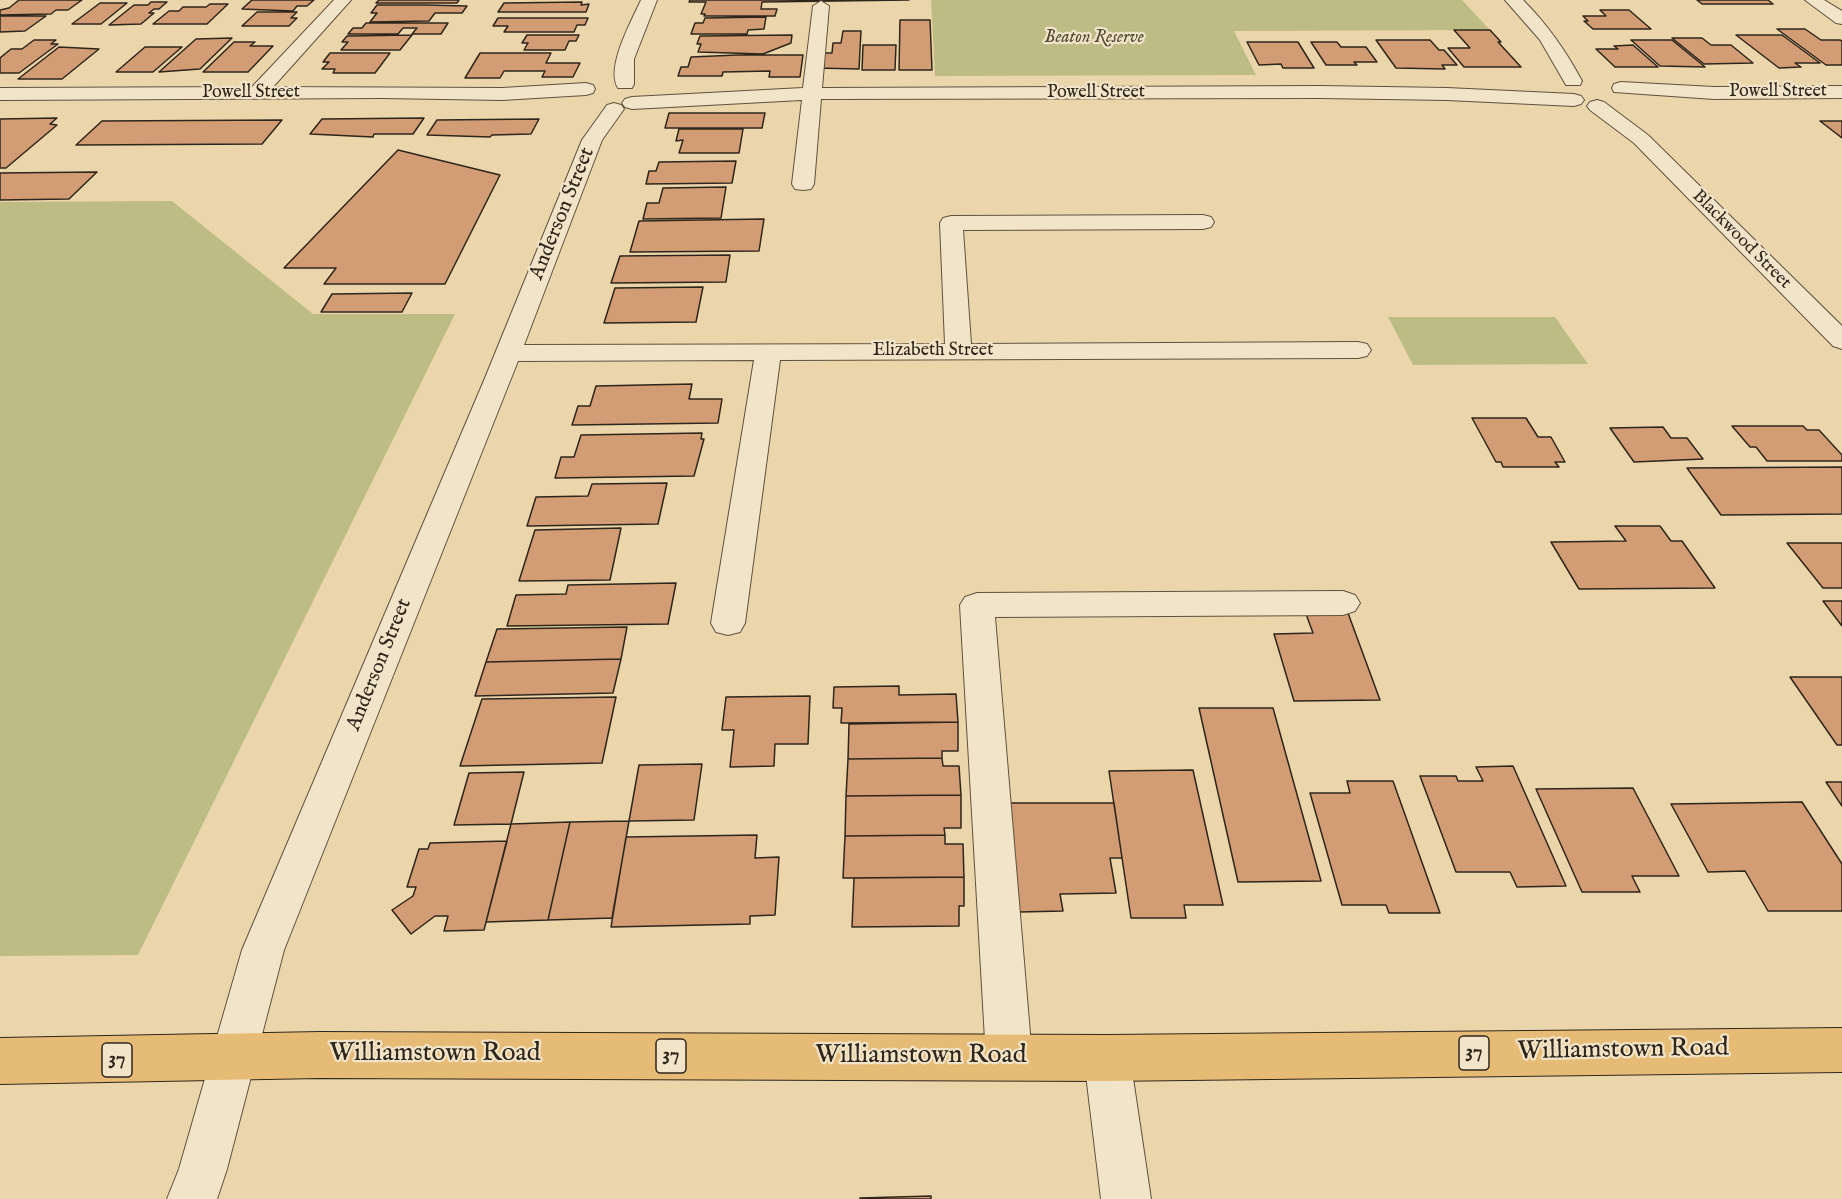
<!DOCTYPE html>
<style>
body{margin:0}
canvas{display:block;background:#ebd6ab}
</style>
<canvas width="1842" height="1199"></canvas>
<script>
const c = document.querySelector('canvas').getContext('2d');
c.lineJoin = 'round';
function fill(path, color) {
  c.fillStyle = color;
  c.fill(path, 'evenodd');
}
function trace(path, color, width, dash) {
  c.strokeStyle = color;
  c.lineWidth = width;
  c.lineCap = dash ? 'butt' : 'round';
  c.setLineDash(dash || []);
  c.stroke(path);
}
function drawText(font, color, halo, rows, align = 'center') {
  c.font = font + ' "IM FELL English",serif';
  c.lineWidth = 4.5;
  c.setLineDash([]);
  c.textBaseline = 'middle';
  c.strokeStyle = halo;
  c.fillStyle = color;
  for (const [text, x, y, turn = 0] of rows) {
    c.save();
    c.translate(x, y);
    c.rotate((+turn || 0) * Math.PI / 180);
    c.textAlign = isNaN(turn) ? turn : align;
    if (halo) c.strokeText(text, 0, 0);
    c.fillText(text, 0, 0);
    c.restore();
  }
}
fill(new Path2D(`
 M931,0h531l28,30 -256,1 22,44 -321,1z
 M172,201l141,113h142l-317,641 -138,1v-754z
 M1388,317h167l33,47 -175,1z`), '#bdbc85');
const building = new Path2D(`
 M19,0h63l-14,10h-12l-5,4 -51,1v-5l9,-2z
 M252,0h62l-7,6h-10l-4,5 -51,-2z
 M379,0h80l-2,3h-81z
 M690,0h219l-147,2 -1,7h16l-2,7h-71l1,-2h-4l5,-12h-17z
 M1697,0h71l5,4h-71z
 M151,2h16l-8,7h-5l-5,4h5l-13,11 -32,1 25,-20h14z
 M582,2l-1,3 8,-1 -3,8h-88l6,-9z
 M100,3h27l-26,21h-29z
 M210,4h18l-21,20h-54l16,-13h10l4,-4h23z
 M377,5h48l42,1 -5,7h-27l-6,8 -59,1 7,-9h-6z
 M1600,10h29l22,19h-58l-9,-8h4l-5,-5h23z
 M257,12h40l-6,6h6l-8,8h-47z
 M0,16h46l-21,15 -25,1z
 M766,17l-2,12 -16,1 -1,4h-56l4,-11h8l2,-5z
 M498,18h90l-3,7h-8l-3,7h-70l4,-6h-15z
 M900,20h30l2,50h-33z
 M366,23h82l-7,11h-29l5,-6h-14l-5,6h-50l5,-6h9z
 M1777,29h28l16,11h19l2,1v24h-16z
 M1454,30h36l11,12h-3l23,25h-57l-16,-19h22z
 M843,31h18l-2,38 -43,-1 2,-15h14l1,-10h8z
 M412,35l-12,15h-59l7,-8h-6l5,-6z
 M527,35h52l-3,6h-7l-4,9h-41l4,-7h-6z
 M792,35l-1,8 -28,11 -65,-2 3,-8h-4l3,-8z
 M1736,35h46l38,28h-25l6,4 -22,1z
 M232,38l-32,31 -41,3 37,-33z
 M1672,38h30l9,7h20l22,18 -49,1z
 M34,40h22l-5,4h7l-39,29h-19v-15l11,-9h11z
 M1376,40h54l9,10h5l13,15h-15l3,4 -49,-1z
 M1631,40h41l33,27 -45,-1z
 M234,42h21l-5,4h23l-25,26h-45z
 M1247,42h51l16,26h-31l-2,-4 -22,1z
 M1311,42h26l4,5h25l11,15h-23l3,3h-31z
 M863,45h33l-1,25h-33z
 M1633,45l25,22h-43l-19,-18h22l-4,-3z
 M59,47l40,2 -37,30h-44z
 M145,47h37l-29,25h-37z
 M330,53h60l-15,20h-42l2,-4h-13l7,-7h-6z
 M480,53h71l-5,10h34l-7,14h-31l3,-6h-41l-4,7h-35z
 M737,55h66l-3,22h-31l1,-6 -47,1 -1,4h-44l3,-9h7l3,-10z
 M669,113h96l-3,15h-97z
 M57,118l-7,6 7,1 -51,43h-6v-49z
 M424,118l-11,16h-39l-1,3 -63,-3 12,-15z
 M539,119l-8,15 -39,1 -2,2 -63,-2 10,-15z
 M282,120l-20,24 -186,1 26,-24z
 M1820,121h22v17z
 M679,129h64l-4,24h-60l4,-13 -7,1z
 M398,150l102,25 -55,109h-121l12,-16h-52z
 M736,161l-4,22 -86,1 3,-13h7l3,-9z
 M97,172l-28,27 -69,1v-27z
 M726,187l-5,31 -78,1 4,-16h12l4,-15z
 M764,219l-5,32 -129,1 9,-31z
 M730,255l-4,27 -115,1 9,-27z
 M703,287l-7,35 -92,1 11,-35z
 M412,293l-10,19h-81l11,-18z
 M692,384l-3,15h33l-4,24 -146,2 6,-19h12l6,-20z
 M1472,418h54l12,19h13l14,25h-10l4,5h-56l-2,-5h-5z
 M1732,426h71l4,4h12l23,25v6h-75l-11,-14h-6z
 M1663,427l8,11h16l16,21 -69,3 -24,-34z
 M702,433l-1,6h3l-10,37 -139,2 6,-21h13l7,-22z
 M1842,467v47l-121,1 -34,-47z
 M667,483l-9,41 -131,2 9,-29 52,-1 4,-12z
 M1615,526h45l11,15h11l33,47 -136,1 -28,-47 75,-1z
 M621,528l-11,52 -91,1 16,-51z
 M1787,543h55v45h-19z
 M676,583l-8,41 -161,2 9,-31 50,-1 2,-9z
 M1823,601h19v25z
 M1348,613l32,87 -86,1 -20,-67 39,-1 -7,-19z
 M627,627l-6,32 -135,3 11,-33z
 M621,659l-8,34 -138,3 11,-34z
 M1790,677h52v68h-5z
 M899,686v9l57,-1 2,28 -117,1 1,-15h-9l1,-21z
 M810,696l-2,48h-33l-1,22 -44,1 4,-37h-12l4,-33z
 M616,697l-14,66 -142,3 22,-67z
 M1199,708h74l48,173 -83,1z
 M958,722v29h-16v7l-94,1 1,-35z
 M942,758l1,8h16l2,29 -115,1 2,-37z
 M702,764l-8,56 -65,1 10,-56z
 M1513,766l53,120 -49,1 -7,-15h-54l-36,-96h36l2,5h25l-7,-14z
 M1193,770l30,135h-39l2,13h-55l-22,-147z
 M524,772l-13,52 -57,1 15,-52z
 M1347,781h46l47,132h-51l-3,-8h-44l-32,-112h40z
 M1826,782h16v24z
 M1633,788l46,88h-47l8,16h-58l-46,-103z
 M961,795v33h-17l1,7 -100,1 1,-40z
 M1802,802l40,62v47h-74l-23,-40 -37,1 -37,-68z
 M1010,803h104l8,55h-12l6,35 -56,1 3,17 -44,1z
 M629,821l-17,97 -64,2 22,-98z
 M570,822l-22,98 -62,2 25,-98z
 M757,835l-2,23 24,-1 -4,58 -25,1v8l-139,3 15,-90z
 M945,835v9h18l1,33 -121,1 2,-42z
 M507,841l-23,89 -40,1 4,-15h-13l-24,18 -19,-24 21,-14 3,-9h-9l12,-38h9l2,-6z
 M964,877v29h-5v20l-107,1 2,-49z
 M931,1196v3h-71v-1z`);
fill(building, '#d29c74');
trace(building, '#2f261b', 1.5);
const minor = new Path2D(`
 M334,0h17l-78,87 229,1 84,-5 7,2 2,4 -2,4 -7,2 -84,5 -119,-2 -383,2v-12l252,-1z
 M641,0h16l-23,59v25l-2,4h-14c-13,-20 14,-68 23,-88z
 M1505,0h18c24,24 43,51 59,81l-2,4h-14l-26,-45z
 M1805,0h19l18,11v13l-6,-1z
 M821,1l8,5 -7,82 498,-2 127,2 127,6 7,2 3,4 -3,4 -7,2 -127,-6 -127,-2 -499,1 -7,85 -3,5 -8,1 -8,-1 -3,-5 10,-84 -170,9 -7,-2 -3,-4 3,-4 7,-2 171,-9 10,-82z
 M1621,82l93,5 128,-1v12l-128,1 -100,-7 -2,-4 2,-4z
 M1597,100l7,2 44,33 194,191v23l-9,-3 -199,-203 -44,-33 -3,-4 3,-4z
 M614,103l7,2 3,4 -22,31 -78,205 421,-1 -5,-121 3,-5 8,-2 252,-1 8,2 3,5 -3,5 -8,2 -240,1 8,114 387,-2 9,2 4,6 -4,6 -9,2 -578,2 -35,263 -5,9 -12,3 -12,-3 -5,-9 43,-263 -236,1 -234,589 -57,219 -10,30h-50l12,-30 63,-219 243,-572 97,-238 25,-35z
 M1343,591l12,4 5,8 -5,8 -12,4 -348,2 37,440 -7,16 -16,7 -16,-7 -7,-16 -26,-452 5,-8 12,-4z
 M1107,1035l16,7 7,16 21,141h-50l-17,-141 7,-16z`);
const major = new Path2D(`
 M1842,1028v44l-735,9 -787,-3 -320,6v-46l320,-6 787,3z`);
trace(minor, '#5e523f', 2);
trace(major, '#2f261b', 2);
fill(minor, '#f2e4c8');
fill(major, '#e6bb76');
drawText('italic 18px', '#524c36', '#f2e4c8', [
 ["Beaton Reserve",1094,38]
]);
drawText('18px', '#2f261b', '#f2e4c8', [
 ["Powell Street",1778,92],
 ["Powell Street",251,93],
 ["Powell Street",1096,93],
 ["Blackwood Street",1741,240,45],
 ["Elizabeth Street",933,351]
]);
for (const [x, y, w] of [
 [1474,1053,30],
 [671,1056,30],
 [117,1060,30]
]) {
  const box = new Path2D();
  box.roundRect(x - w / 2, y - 17, w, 34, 4.5);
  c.fillStyle = '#f2e4c8';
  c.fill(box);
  trace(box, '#2f261b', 1.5);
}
drawText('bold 20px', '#2f261b', null, [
 ["37",1474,1053],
 ["37",671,1056],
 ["37",117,1060]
]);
drawText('21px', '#2f261b', '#f2e4c8', [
 ["Anderson Street",563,214,-68],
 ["Anderson Street",380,665,-68]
]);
drawText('26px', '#2f261b', '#f2e4c8', [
 ["Williamstown Road",1623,1051,-1],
 ["Williamstown Road",435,1055],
 ["Williamstown Road",921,1057]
]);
</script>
